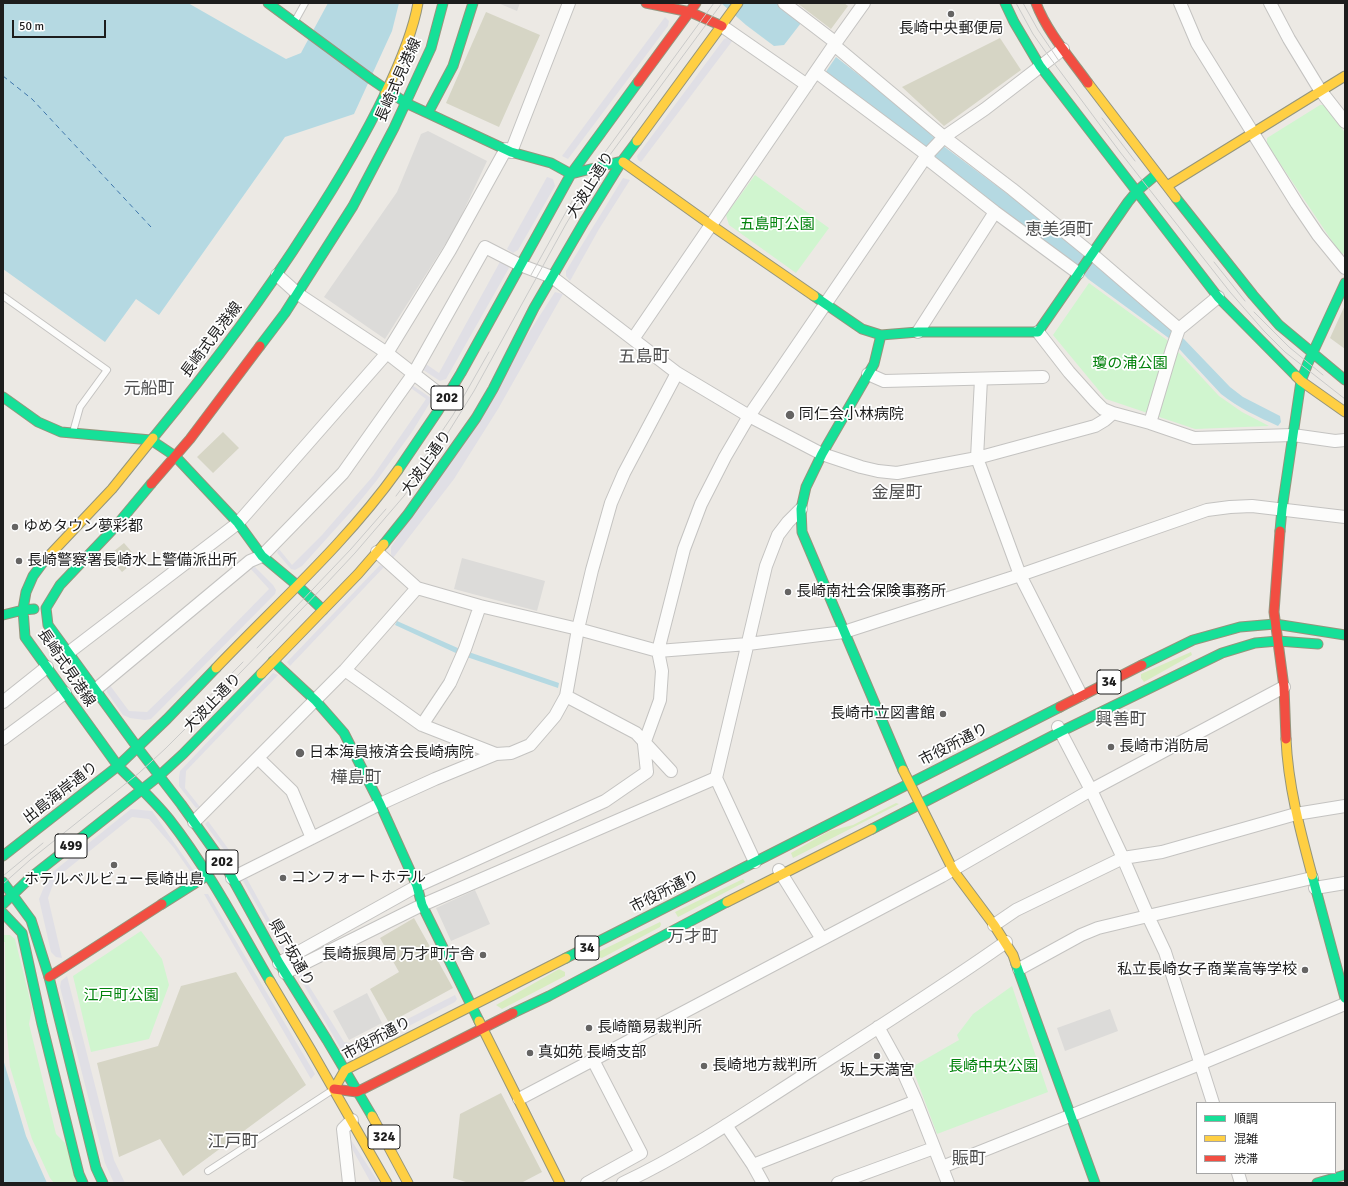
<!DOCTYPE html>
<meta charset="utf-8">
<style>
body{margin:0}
#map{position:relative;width:1348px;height:1186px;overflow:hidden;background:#ece9e4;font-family:Signika,"Noto Sans JP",sans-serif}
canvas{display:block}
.frame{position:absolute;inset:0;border:4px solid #1d1d1d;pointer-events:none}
.legend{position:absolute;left:1196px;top:1102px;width:140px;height:72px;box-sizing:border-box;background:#fff;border:1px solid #a5a5a5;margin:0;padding:5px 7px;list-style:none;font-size:12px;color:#1d1d1d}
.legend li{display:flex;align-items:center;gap:8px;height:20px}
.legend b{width:20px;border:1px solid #a5a5a5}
.scale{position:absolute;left:12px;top:20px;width:94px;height:18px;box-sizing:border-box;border:2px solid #1d1d1d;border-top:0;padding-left:5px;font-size:12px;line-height:14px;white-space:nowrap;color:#1d1d1d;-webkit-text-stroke:3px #fff;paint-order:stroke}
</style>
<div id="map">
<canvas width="1348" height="1186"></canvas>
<div class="frame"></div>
<ul class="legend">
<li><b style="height:5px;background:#16e098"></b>順調</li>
<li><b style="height:5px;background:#ffcf43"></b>混雑</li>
<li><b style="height:5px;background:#f24e42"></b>渋滞</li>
</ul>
<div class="scale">50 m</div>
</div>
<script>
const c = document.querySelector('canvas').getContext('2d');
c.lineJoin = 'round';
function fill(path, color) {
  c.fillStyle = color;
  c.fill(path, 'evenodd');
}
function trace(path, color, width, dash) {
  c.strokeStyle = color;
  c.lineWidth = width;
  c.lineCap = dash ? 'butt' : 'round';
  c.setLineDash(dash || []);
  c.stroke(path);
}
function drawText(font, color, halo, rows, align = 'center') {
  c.font = font + ' Signika,"Noto Sans JP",sans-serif';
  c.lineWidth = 3.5;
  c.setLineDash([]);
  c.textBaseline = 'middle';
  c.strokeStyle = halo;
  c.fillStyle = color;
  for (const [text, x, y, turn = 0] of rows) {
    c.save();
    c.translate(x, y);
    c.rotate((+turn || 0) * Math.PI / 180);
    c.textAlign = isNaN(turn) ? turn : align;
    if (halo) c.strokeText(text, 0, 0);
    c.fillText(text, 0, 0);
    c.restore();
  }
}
fill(new Path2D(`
 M797,3h47l4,3 -17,23z
 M486,12l54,23 -41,92 -53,-24z
 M1000,38l21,32 -77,56 -42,-39z
 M1345,305v44l-15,-11z
 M223,432l16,16 -26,25 -16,-16z
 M124,543l14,16 -16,13 -14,-16z
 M414,918l39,70 -64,35 -19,-34 29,-17 -19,-34z
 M236,972l70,113 -123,91 -23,-37 -41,18 -22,-94 61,-17 23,-60z
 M501,1093l41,79 -21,11h-52l-16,-5 7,-64z`), '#d6d5c5');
fill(new Path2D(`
 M1191,652l1,3 -48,27 -3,-4v-4z
 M896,803l3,1 -106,54 -2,-5 38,-22 24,-6z
 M743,879l2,3 -67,35 -3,-5z
 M660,922l1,2 -1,3 -58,31 -4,-1 -2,-4z
 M559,969l6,3v4l-63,33 -6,-4z`), '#d8ecc0');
fill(new Path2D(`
 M1320,105h7l18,28v118l-3,5 -75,-112v-6z
 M755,175l74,53 -33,45 -67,-48 -3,-10z
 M1089,283l78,57 52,56 23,16 27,14 -74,3 -89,-30 -53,-64z
 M141,931l21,28 7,26 -20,54 -58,13 -18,-76z
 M3,935h7l5,4 17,69 -3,16 27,110 9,9 14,40h-25l-4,-5 -18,-39 -22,-72 -4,-43 -1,-82h-2z
 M1012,986l36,106 -111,42 -25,-67 47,-27 -2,-5 16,-21z`), '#d0f5cf');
fill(new Path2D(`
 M498,3h22l-3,8z
 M428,131l59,30 -31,66 -71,112 -61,-42 73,-105 24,-58z
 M462,558l83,23 -8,30 -83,-22z
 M475,890l15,34 -39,17 -15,-33z
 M367,993l15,30 -33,17 -16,-29z
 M1110,1009l8,22 -53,20 -8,-23z`), '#dcdbd9');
fill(new Path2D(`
 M665,17l4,4 -1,5 -100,133 -6,-3z
 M727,38l6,2 -92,122 -3,-2 -1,-4 87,-117z
 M547,177l6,2 2,7 -37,64 -5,3 -6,-4z
 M623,178l7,2 -31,49 -29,52 -4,-5v-5z
 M501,260l6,4 2,4 -63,111 -6,2 -18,-12 1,-7 16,11z
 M555,292l8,2 -65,115 -44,70 -61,79 -2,-4v-7z
 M412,385l19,13v3l-19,31 -35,48 -21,26 -54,60 -7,4 -4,-1 -13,-15 -1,-2 2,-3 13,16 30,-30 51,-59 53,-77 -18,-13z
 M253,565l20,20 3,5 -1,4 -124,125 -6,1 -15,-2 -7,-3 -16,-23v-5l2,-3 20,27 18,1 36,-35 86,-88 -20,-22z
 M380,565l4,2 -94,99 -3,-4z
 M273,673l5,2 -92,96 -1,17 15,19 -4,1 -17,-22v-9l1,-6z
 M131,809l21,2 42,60 -2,3 -18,-26 -25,-29 -17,-2 -77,62 -7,19 14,60 -6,-1 -5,-5 -12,-53 10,-24z
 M208,821l32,44 -4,1 -31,-42z
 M246,877l42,76 -3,1 -42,-73z
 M204,894h4l107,180 -4,5z
 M301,973l43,69 14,2 97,-49 2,4 -2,3 -96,50 -12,-1 -6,-2 -43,-74z
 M67,976l44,172 3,12 11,23h-11l-9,-20 -45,-176 1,-6z
 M351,1140l28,43h-8l-21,-38z`), '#e0dfe5');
fill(new Path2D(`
 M3,3h185l98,56 15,-6 1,-2 26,-48h71l-7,28 -38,83 -69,23 -126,178 -23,-16 -31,43 -102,-73z
 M721,3h55l25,20 -17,22 -10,1 -28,-21z
 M836,57l73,57 33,31 139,104 101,88 48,50 13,10 37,19 1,6 -3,4c-20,-9 -39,-18 -57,-32l-51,-55 -82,-60 -16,-17 -149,-112 -61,-51 -37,-26z
 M397,621l63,28 99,34 -1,5 -100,-34 -63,-29z
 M3,1059l23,77 21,47h-44z`), '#b5d9e2');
trace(new Path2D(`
 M3,76l29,23 119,128`), '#4077ac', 1, [5, 4]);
const lane = new Path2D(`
 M295,21l10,-18
 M3,296l104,74 -27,37 -7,25
 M208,1171l123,-80`);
const street = new Path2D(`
 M784,3l51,39
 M1180,3l17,40 100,161 21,31 27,33
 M1270,3l19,36 31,51 25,32
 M722,26l85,59
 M834,45l110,92 68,52 80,65 87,75
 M816,72l111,83 3,6 65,51 83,61
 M511,152l58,-149
 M277,275l21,19 89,59 59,46
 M918,332l77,-120
 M1038,332l31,40 26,29 8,8 10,4 37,10 44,15 99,-3 42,6 10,-1
 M633,339l201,-294 30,-42
 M868,374l16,7 159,-4
 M981,379l-4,79 43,117 61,120
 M1150,423l22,-74 7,-20 39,-32
 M377,552l40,36 63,18 98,23 80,22 90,-7 96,-12 176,-57 187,-65 23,-3 22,-1 93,11
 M68,653l170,-130 149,-170 63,-103 56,-101
 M345,670l77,55 74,29 15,-1 19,-8 25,-29 11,-20 12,-67 14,-59 19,-67 13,-30 53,-100
 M95,690l155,-129 12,-5 81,-83 71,-100 71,-126 35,18 32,12 125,96 72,43 73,38 39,13 17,4 19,2 80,-15 118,-32 10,-6 8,-7
 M566,696l70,37 35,38
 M3,702l44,-35
 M422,725l28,-42 15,-34 15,-43
 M1058,727l33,63 32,68 25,58 17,36 48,151
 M3,739l62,-46
 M258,758l34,33 20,47
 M194,822l151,-152 72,-82
 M755,862l-39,-84 50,-212 12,-31 10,-13 13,-13
 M779,870l43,69
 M232,878l148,-74 55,-25 61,-25
 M1315,888l30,-5
 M994,925l22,-15 107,-52 39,-6 134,-38 49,-8
 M279,963l138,-77 188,-85 42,-29 -3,-28 16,-44 2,-29 -4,-20 26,-102 17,-45 24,-47 24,-41 178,-261 17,-18 41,-28 78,-60
 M1019,969l62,-34 17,-7 50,-12 164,-38
 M285,973l137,-68 294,-127
 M878,1027l26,47 12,27 32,82
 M519,1099l423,-223 149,-86 193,-103
 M726,1125l27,40 10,18
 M753,1165l163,-64
 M942,1167l258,-103 145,-60
 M1238,1173l3,10
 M349,1183l-6,-54 9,-9
 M587,1183l54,-30 -48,-93
 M623,1183c60,-28 119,-68 175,-104 70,-45 140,-89 208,-137
 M838,1183l96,-35`);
const fast = new Path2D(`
 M268,3l103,76 35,24 105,49 40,11 20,11 51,-13 1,1
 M1005,3l9,19 26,44 178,231 78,79
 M428,113l25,-47 20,-63
 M1176,198l77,97 26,30 66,55
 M814,296l48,33 19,6 37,-3h120l90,-130 9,-11 20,-17
 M881,335l-7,29 -52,90 -16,33 -5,22 1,23 101,238
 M260,346l25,-33 68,-107 41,-78 37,-80 12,-45
 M3,397l35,25 23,10 90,8 24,16 63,67 24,33 36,30 25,24
 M153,438c56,-68 109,-138 156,-212 28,-43 54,-86 76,-132
 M398,470l40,-59 23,-38 110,-199 67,-92
 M1280,531l2,-22 19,-128 7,-18 37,-80
 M384,544l24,-30 68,-96 17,-29 41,-81 50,-86 38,-61 15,-20
 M44,561l-11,15 -7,16 -3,17 2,28 93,129
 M3,615l20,-5 11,-1
 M273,661l43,40 28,32 36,71 37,82 5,19 57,116
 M1142,665l51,-25 47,-13 35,-3 70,11
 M137,747l-89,-122 -2,-17 14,-23 56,-59 35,-42
 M137,747l44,57 45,63 53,96 48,77 45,76
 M118,766c17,17 36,34 51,53 39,50 69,107 101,162
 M872,829l188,-97 162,-79 33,-10 23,-2 40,3
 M3,856l115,-90 49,-47 49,-51
 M1312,875l33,123
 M3,882l28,38 18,57 47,191 7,15
 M3,904l27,-26 129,-102 24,-22 78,-80
 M162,904l46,-29
 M3,913l19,20 20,91 37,150 4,9
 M566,958l494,-251
 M1016,964l79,219
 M513,1013l36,-17 178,-94
 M1317,1183l28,-8`);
const slow = new Path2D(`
 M1088,83l88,115
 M385,94c13,-27 28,-62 33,-91
 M637,141l101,-138
 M623,162l88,63 103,71
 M1167,186l178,-110
 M1296,376l5,5 44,31
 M44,561l68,-72 41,-51
 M216,668c62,-65 130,-125 182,-198
 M261,674l97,-100 26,-30
 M1286,739c2,46 14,91 26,136
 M903,770l50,100 41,55 19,30 3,9
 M727,902l145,-73
 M270,981l41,69 76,133
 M479,1021l81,162
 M334,1089l11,-19 221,-112
 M372,1116l36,67`);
const jam = new Path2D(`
 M646,3l44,9 32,14
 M1036,3c11,29 34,55 52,80
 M638,82l58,-79
 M151,484l39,-45 70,-93
 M1280,531l-6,81 10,75 2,52
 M1060,707l82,-42
 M49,977l113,-73
 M334,1089l23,3 156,-79`);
trace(lane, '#c4c3c1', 8);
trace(street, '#c4c3c1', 14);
trace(fast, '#94957c', 11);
trace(slow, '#94957c', 11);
trace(jam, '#94957c', 11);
trace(lane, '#fcfcfb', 6);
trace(street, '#fcfcfb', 12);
trace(fast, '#16e098', 9);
trace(slow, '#ffcf43', 9);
trace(jam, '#f24e42', 9);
trace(new Path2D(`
 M1016,3l17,31 12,17 75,101 110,140 34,39 21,21 60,47
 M1023,3l15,27 21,31
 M1102,118l33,43
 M589,174l125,-171
 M1214,262l31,39
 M531,275l45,-81
 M1254,312l35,35 34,28
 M396,496l23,-31 34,-50 36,-63
 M257,648l94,-99 35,-40
 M188,718l55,-56
 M3,876l40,-33
 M3,884l27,-24 109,-87 27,-25 45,-45 115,-119 29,-31 49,-57 37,-52 33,-53 92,-167 32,-53 124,-168`), '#cacac9', 1);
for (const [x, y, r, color] of [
 [951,14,4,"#656463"],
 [790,415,5,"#656463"],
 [15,527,4,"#656463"],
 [19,561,4,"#656463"],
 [788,592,4,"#656463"],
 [943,714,4,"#656463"],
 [1111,747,4,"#656463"],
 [300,753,5,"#656463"],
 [114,865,4,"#656463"],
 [283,878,4,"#656463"],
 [483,955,4,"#656463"],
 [1305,970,4,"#656463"],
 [589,1028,4,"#656463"],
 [530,1053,4,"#656463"],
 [877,1056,4,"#656463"],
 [704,1066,4,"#656463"]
]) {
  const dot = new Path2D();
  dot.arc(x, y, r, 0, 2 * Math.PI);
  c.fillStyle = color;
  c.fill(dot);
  trace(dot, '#fff', 1.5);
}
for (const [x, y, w] of [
 [447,398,32],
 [1109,682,24],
 [71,846,32],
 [222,862,32],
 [587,948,24],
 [384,1137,32]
]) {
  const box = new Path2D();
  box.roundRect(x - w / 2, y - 12, w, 24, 3);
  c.fillStyle = '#fff';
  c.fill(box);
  trace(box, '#1d1d1d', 1);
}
drawText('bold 14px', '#1d1d1d', null, [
 ["202",447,398],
 ["34",1109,682],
 ["499",71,846],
 ["202",222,862],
 ["34",587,948],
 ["324",384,1137]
]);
drawText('15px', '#1d1d1d', '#fff', [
 ["長崎中央郵便局",951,29,"center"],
 ["同仁会小林病院",799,415],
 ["ゆめタウン夢彩都",23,527],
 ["長崎警察署長崎水上警備派出所",27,561],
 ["長崎南社会保険事務所",796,592],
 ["長崎市立図書館",935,714,"right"],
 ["長崎市消防局",1119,747],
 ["日本海員掖済会長崎病院",309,753],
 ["コンフォートホテル",291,878],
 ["ホテルベルビュー長崎出島",114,880,"center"],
 ["長崎振興局 万才町庁舎",475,955,"right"],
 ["私立長崎女子商業高等学校",1297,970,"right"],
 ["長崎簡易裁判所",597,1028],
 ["真如苑 長崎支部",538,1053],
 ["長崎地方裁判所",712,1066],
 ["坂上天満宮",877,1071,"center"]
], 'left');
drawText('15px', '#1d1d1d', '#fff', [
 ["長崎式見港線",399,80,-66],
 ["大波止通り",591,185,-58],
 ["長崎式見港線",212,340,-53],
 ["大波止通り",427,463,-55],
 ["長崎式見港線",66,668,56],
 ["大波止通り",213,703,-46],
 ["市役所通り",954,745,-27],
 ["出島海岸通り",61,793,-38],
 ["市役所通り",665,892,-27],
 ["県庁坂通り",291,953,60],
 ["市役所通り",377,1039,-28]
]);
drawText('15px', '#02830c', '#fff', [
 ["五島町公園",777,225],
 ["瓊の浦公園",1130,364],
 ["江戸町公園",121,996],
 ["長崎中央公園",993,1067]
]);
drawText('17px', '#505050', '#fff', [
 ["恵美須町",1059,231],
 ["五島町",644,358],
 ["元船町",149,390],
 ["金屋町",897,494],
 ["興善町",1121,721],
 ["樺島町",356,779],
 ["万才町",693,938],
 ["江戸町",233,1143],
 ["賑町",969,1160]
]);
</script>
